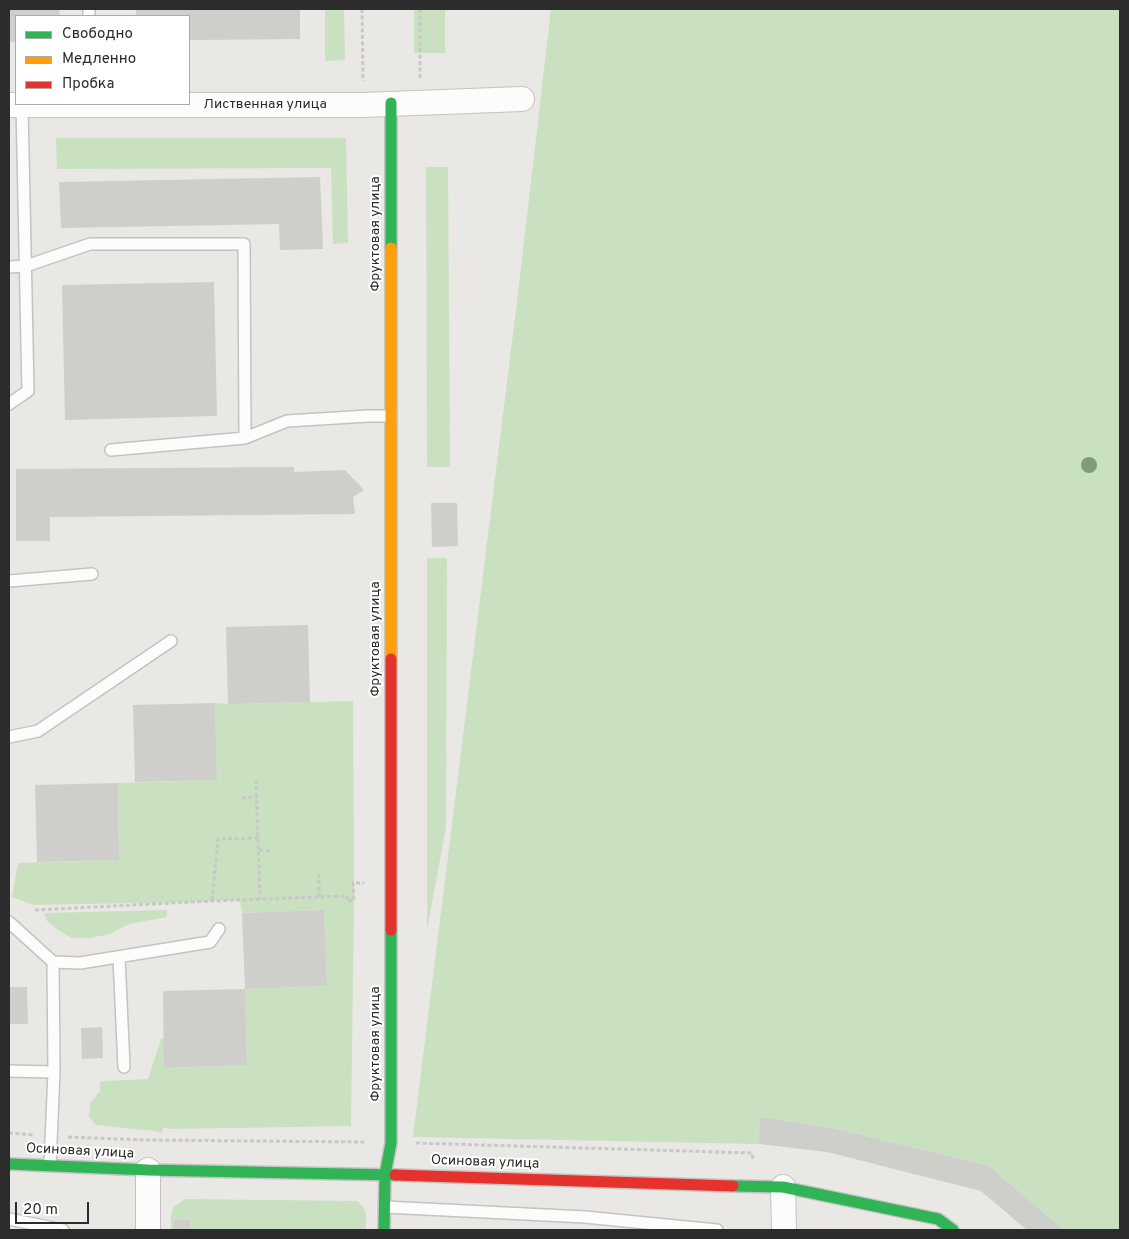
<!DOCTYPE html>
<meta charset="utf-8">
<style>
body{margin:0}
#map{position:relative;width:1129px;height:1239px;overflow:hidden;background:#e9e8e4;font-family:Overpass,sans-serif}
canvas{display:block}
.frame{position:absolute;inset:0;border:10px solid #2c2c2c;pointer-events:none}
.legend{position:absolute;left:15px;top:15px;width:175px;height:90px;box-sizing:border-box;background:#fff;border:1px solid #ababab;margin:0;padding:6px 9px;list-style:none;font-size:15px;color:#2c2c2c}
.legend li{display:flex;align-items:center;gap:10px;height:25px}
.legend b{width:25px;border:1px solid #ababab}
.scale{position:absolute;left:15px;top:1202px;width:74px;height:22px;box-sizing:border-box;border:2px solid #2c2c2c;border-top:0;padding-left:6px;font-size:15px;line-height:18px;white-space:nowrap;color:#2c2c2c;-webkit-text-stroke:4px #fff;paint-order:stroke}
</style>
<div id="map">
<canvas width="1129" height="1239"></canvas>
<div class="frame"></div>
<ul class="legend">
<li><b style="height:6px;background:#30b455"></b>Свободно</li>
<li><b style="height:6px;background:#ff9f0a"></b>Медленно</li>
<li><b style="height:6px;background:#e5322d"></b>Пробка</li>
</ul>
<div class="scale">20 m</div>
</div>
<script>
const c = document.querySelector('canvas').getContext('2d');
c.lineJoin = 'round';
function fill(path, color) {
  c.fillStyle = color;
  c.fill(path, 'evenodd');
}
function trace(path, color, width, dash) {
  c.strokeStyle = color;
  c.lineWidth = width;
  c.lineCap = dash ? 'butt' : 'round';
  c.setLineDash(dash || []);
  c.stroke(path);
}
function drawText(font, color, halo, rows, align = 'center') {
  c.font = font + ' Overpass,sans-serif';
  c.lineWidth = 4;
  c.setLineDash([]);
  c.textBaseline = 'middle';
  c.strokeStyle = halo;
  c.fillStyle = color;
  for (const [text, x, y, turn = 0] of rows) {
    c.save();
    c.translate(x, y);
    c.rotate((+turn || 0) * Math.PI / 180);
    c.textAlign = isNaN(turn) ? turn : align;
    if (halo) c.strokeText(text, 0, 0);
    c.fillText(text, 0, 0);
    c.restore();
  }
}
fill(new Path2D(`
 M325,9h19l1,51 -20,1z
 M414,9h31v44h-31z
 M551,9h569v1221h-56l-75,-64 -156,-38 -72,-11 -2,27 -346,-7 104,-835z
 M56,138h290l2,105 -15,1 -2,-76 -274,1z
 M426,167h22l2,300h-23z
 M427,558h20l-1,269 -19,103z
 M353,701l1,199 -3,226 -181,3 -6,-2 -3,6 -7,-2 -58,-6 -7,-8 1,-14 10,-12v-9l6,-1 42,-2 13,-40 3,-1 1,30 82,-3 -2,-76 82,-3 -3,-76 -82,3 -2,-13 -51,2 -156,3 -21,-8 6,-34 101,-3 -1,-77 99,-3 -2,-77 13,1z
 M167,910v7l-38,7 -19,10 -20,4h-18l-14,-8 -12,-10 -1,-7z
 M185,1199l172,2c11,8 9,16 9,29h-195v-14l2,-9z`), '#c9e1c1');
fill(new Path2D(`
 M9,9h50l1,7h-44v26h-7z
 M136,9h164v30l-111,1v-24h-53z
 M320,177l3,72 -43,1 -1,-26 -218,4 -2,-46z
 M214,282l3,134 -152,4 -3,-135z
 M294,467v5l51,-2 19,20 -11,7 2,17 -305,3v24h-34v-72z
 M431,503h26l1,43 -26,1z
 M308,625l2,77 -82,2 -2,-77z
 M215,703l2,77 -82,2 -2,-77z
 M118,783l1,77 -82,2 -2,-77z
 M324,910l3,76 -82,3 -3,-76z
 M9,987h18l1,37h-19z
 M245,989l2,76 -83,3 -1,-77z
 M102,1027l1,31 -21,1 -1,-31z
 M760,1117l73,11 156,38 75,64h-37l-46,-39 -154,-39 -68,-8z
 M174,1220h16v10h-16z`), '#cececa');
const lane = new Path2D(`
 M89,9v7
 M9,267l17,-1 64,-22h154l1,194
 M9,404l19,-13 -6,-286
 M111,450l134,-12 42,-17 81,-5h23
 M9,581l83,-7
 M9,737l29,-6 133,-90
 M9,922l44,40 1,110 -4,93
 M119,957l5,110
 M53,962l27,1 130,-21 9,-13
 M9,1071l45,1
 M385,1207l200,10 132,13
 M9,1219l54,11`);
const street = new Path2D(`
 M9,105h354l159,-6
 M148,1170v60
 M783,1187l1,43`);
const fast = new Path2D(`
 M391,103v145
 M9,1164l139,6 247,5
 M733,1186l50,1 155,32 15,11
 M384,1230l1,-55 6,-32v-213`);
const slow = new Path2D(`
 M391,248v411`);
const jam = new Path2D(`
 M391,659v271
 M395,1175l338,11`);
trace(lane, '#c4c3c3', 14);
trace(street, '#c4c3c3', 26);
trace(fast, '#c4c3c3', 14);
trace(slow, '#c4c3c3', 14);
trace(jam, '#c4c3c3', 14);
trace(new Path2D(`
 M362,9l1,72
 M420,78v-69
 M256,780l4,119
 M242,798l15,-1
 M259,850l11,1
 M319,897v-23
 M212,900l6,-61 40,-1
 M35,910l177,-9 132,-5h3v5l7,-1 -1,-17h11
 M9,1133l26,2
 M68,1137l76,3 220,2
 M416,1143l336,10 1,7`), '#c8c8c7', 3, [4, 2.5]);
trace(lane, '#fcfcfb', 11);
trace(street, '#fcfcfb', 24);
trace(fast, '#30b455', 11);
trace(slow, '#ff9f0a', 11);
trace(jam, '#e5322d', 11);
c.fillStyle = '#7e9e7a';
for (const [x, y] of [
 [1089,465]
]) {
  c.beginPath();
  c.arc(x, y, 8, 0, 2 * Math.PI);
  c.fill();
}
drawText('14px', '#2c2c2c', '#fff', [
 ["Лиственная улица",265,105],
 ["Фруктовая улица",376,234,-90],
 ["Фруктовая улица",376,639,-90],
 ["Фруктовая улица",376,1044,-90],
 ["Осиновая улица",80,1152,3],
 ["Осиновая улица",485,1163,2]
]);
</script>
